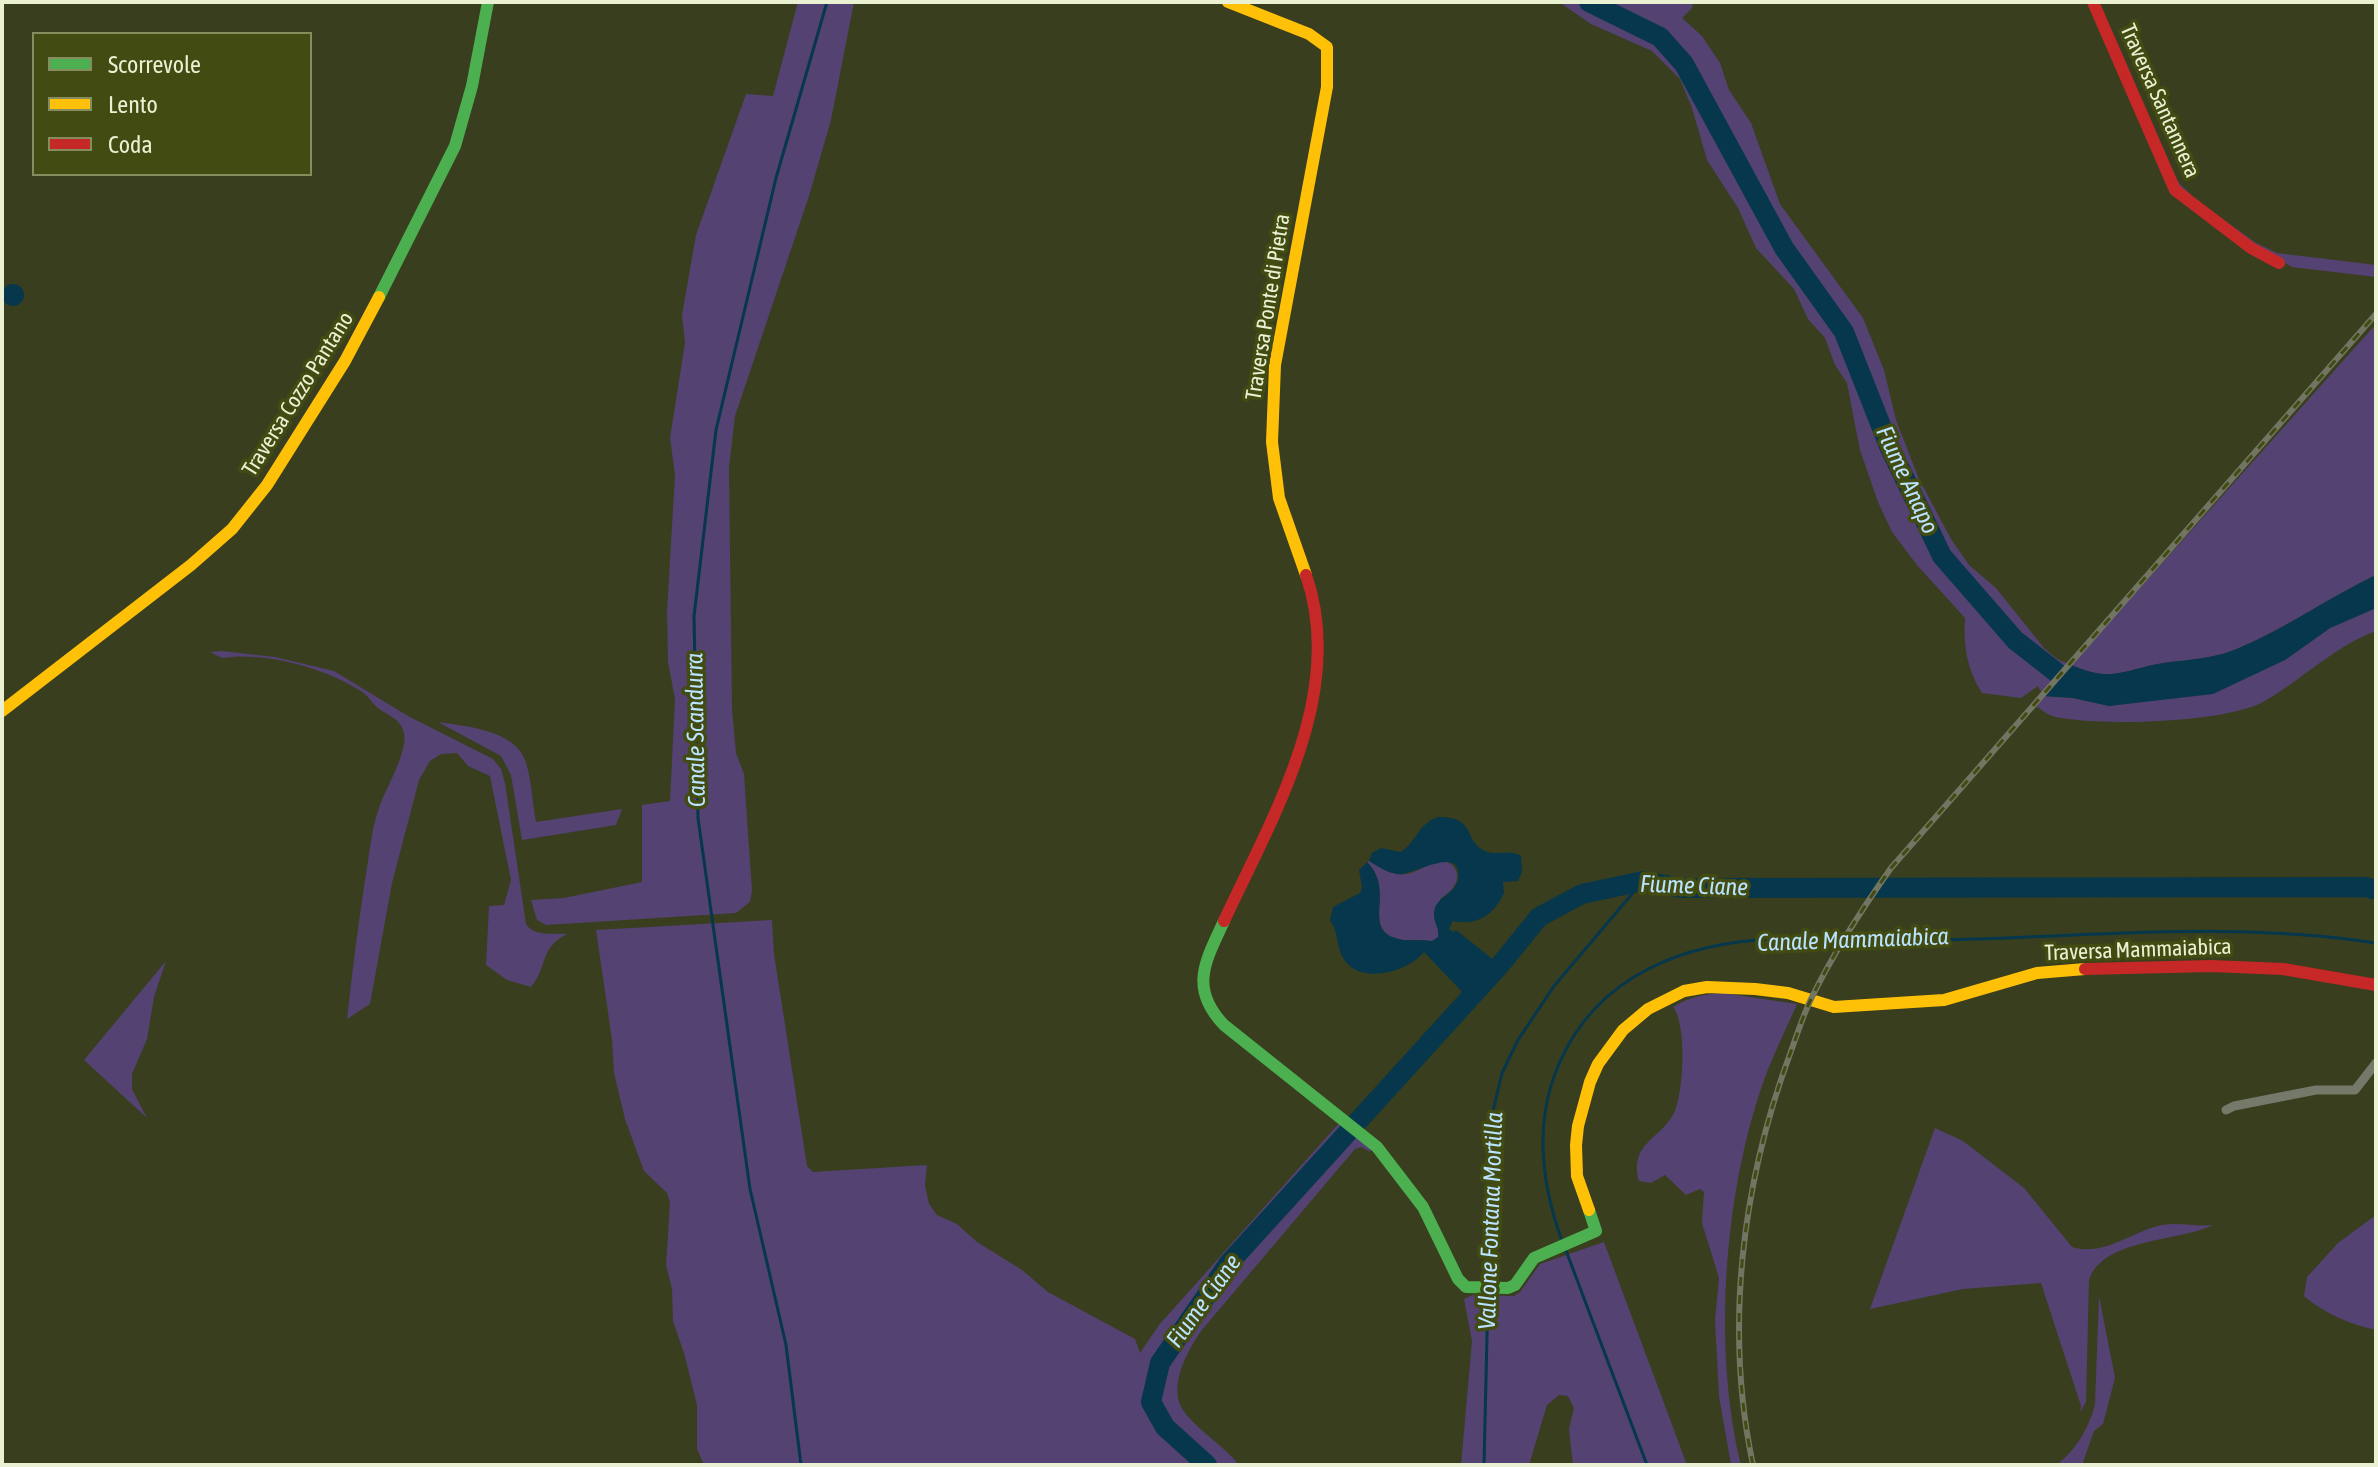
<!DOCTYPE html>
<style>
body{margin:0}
#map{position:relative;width:2378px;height:1467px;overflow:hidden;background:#393e1e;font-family:"Asap Condensed",sans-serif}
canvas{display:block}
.frame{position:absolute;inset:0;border:4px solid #eaf1d3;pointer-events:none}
.legend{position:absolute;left:32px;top:32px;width:280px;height:144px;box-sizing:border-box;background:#424b11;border:2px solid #858d5f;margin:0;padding:10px 14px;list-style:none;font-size:24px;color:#eaf1d3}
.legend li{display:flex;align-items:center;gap:16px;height:40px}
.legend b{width:40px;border:2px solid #858d5f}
</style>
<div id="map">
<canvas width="2378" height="1467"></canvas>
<div class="frame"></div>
<ul class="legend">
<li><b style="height:10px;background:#4caf50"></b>Scorrevole</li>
<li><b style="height:10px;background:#ffc107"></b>Lento</li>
<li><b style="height:10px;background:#c62828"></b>Coda</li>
</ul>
</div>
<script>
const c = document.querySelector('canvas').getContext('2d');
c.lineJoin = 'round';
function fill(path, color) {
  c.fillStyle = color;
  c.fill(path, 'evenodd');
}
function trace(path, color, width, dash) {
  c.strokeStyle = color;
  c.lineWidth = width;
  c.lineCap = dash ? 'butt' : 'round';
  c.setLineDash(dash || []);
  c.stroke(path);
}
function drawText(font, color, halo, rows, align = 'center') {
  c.font = font + ' "Asap Condensed",sans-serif';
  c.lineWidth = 7;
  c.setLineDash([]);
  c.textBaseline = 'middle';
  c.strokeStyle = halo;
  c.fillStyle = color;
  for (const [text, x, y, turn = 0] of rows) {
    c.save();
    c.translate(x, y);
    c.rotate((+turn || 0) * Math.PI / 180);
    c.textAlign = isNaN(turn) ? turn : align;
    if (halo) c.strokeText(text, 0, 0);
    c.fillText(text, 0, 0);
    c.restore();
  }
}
fill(new Path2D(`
 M798,2h56l-23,118 -22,76 -74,220 -6,52 3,242 4,43 8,21 8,117 -2,11 -14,11 -190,12 -9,-5 -6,-20 33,-2 78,-16v-77l28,-4 5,-102 -7,-37 -1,-51 8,-136 -5,-37 15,-95 -3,-28 14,-80 50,-141 27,2z
 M1559,2h134l-1,6 -10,10 20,18 18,27 9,27 22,33 29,81 83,114 21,52 12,50 23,59 32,60 18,26 27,23 48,60 13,11 14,6 305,-341v251c-47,22 -89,53 -137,73 -29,13 -60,11 -91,18 -34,9 -43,13 -77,-1l-26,31 28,2 37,8 175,-46 45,-32 46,-20v23c-43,16 -74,49 -113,71 -38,21 -169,25 -211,14 -6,-2 -11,-7 -16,-10l8,-9 -6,-11 -17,12 -39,-5c-15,-23 -19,-48 -17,-75l-48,-53 -25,-33 -14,-30 -18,-52 -13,-67 -12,-18 -10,-27 -17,-19 -14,-30 -38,-41 -18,-40 -31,-48 -15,-52 -12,-29 -28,-28 -61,-27z
 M2168,164l11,19 16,16 61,44 21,10 99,12v12l-84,-10 -35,-21 -78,-57z
 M222,651l53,6 59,14 74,45 85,43 8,10 4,14 21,141c8,13 26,9 41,10 -28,14 -19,33 -36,53l-24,-7 -21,-15 3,-59 15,-1 7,-25 -21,-104 -22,-10 -11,-13 -16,1 -11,7 -11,19 -27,103 -22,121 -23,15c5,-46 11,-93 18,-139 4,-23 6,-50 14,-72 6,-19 29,-55 25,-75 -3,-14 -15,-17 -25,-24 -7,-5 -10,-13 -17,-17 -35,-24 -98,-41 -140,-34l-12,-6z
 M438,722c27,4 76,8 87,38 7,19 7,42 11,62l86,-13 -6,16 -94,15 -11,-65 -10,-19z
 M1369,861c9,5 19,12 29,13 17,3 26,-11 42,-13 14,-1 22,14 14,25 -3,6 -9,9 -14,13l-1,38 -7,4c-12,-2 -26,1 -37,-3 -32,-11 0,-49 -28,-76z
 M772,920l2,34 33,212 6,6 114,-7 -2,20 4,19 8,11 20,9 20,18 45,28 26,22 87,47 5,14 19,-28 182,-204 27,23 3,8 -10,-5 -6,2 -154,182c-14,21 -35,58 -16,82 15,19 38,32 54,52h-535l-7,-16v-44l-13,-52 -11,-32 -1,-32 -6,-24 4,-62 -3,-10 -23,-22 -19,-52 -11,-46 -2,-33 -16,-110z
 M166,961l-12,36 -7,42 -15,35v15l15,29 -63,-58z
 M1723,993l74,11c-10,23 -21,45 -30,68 -43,115 -55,274 -26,393h-10l-12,-69 -4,-76 4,-42 -17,-55 2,-31 -4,-3 -14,6 -21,-20 -14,8 -12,-2c-10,-38 21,-41 35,-68 10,-20 13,-89 -1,-106 16,-10 31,-13 50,-14z
 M1935,1128l28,13 61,47 48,59c32,10 60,-16 90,-22 17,-3 34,2 51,0 -34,17 -110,13 -124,55l-3,122 -6,10 1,-6 -40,-123 -78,6 -93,20z
 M2376,1215v115c-27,-6 -51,-16 -72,-34l3,-19 31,-34z
 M1604,1242l83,223h-114l-4,-36 5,-21 -6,-12 -9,-1 -12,10 -18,60h-68l11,-124 -8,-42 9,-4 41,1 6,-4 20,-28z
 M2099,1296l16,82 -12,46 -9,7 -12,34h-26c19,-13 34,-39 39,-61z`), '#544273');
fill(new Path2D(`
 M2 295a11 11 0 1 1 22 0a11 11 0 1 1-22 0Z
 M2376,575v33l-46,20 -45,32 -72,34 -104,12 -36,-8 -29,-2 27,-31c34,14 43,10 77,1 31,-7 62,-5 91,-18 48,-20 90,-51 137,-73z
 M1438,817c38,0 25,21 45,33 11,7 26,-2 38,6l1,16 -4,9 -15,1 1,11c-10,22 -27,33 -51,28l-4,8 4,3 3,-2 44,35 -31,34 -45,-47c-15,19 -61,33 -79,9 -9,-12 -6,-28 -15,-41l3,-13 27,-14 2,-6 -3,-17 8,-8c29,29 -5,65 28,76 11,4 25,1 37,3l6,-4c2,-10 -7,-17 -3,-29 4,-12 21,-15 23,-29 5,-37 -47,-2 -61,-5 -9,-1 -20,-8 -28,-13l3,-8 9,-5 20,4c16,-11 17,-28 37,-35z`), '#06374c');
trace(new Path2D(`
 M1562,1241c-21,-58 -28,-120 -3,-177 38,-89 126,-122 217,-125 33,-2 65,2 97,2 35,0 69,-1 104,-2 132,-4 267,-17 399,4
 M1565,1248l82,217
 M1489,1285l3,-170 10,-42 16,-33 36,-54 89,-105
 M801,1465l-15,-120 -36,-156 -52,-371 -4,-202 22,-186 60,-252 51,-176
 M1484,1465l4,-172`), '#06374c', 3);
trace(new Path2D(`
 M1589,2l71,35 24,27 100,184 60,84 45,114 53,110 73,84 55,43 14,2
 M1207,1465l-42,-38 -14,-25 9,-39 69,-100 271,-298 39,-48 43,-23 61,-13 39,7 684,-1 10,3`), '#06374c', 20);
trace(new Path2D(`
 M2226,1110l8,-4 82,-16h39l21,-27`), '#757969', 9);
trace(new Path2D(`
 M379,297l76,-151 17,-60 16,-84
 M1224,921c-19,41 -35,67 0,104l153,122 46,60 35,72 8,8 42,1 7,-3 19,-27 62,-27 -7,-21`), '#4caf50', 12);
trace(new Path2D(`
 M1228,2l81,32 18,13v40l-52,278 -3,77 7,56 27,77
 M2,711l189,-146 41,-36 35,-44 78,-124 34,-64
 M1589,1210l-12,-34 -1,-31 2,-19 12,-44 8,-18 25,-34 25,-21 36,-18 23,-4 48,2 33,4 46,14 110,-7 93,-27 48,-4`), '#ffc107', 12);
trace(new Path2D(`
 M2093,2l82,188 76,58 28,15
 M1224,921c49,-105 123,-228 82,-346
 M2085,969l126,-3 72,3 93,16`), '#c62828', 12);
const rail = new Path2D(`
 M1753,1465c-29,-137 -11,-281 37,-411 7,-19 13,-39 22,-57 22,-45 50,-88 79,-129l485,-554`);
trace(rail, '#717562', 6);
trace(rail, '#424b11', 3, [9]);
drawText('22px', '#eaf1d3', '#424b11', [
 ["Traversa Santannera",2160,101,66],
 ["Traversa Ponte di Pietra",1268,307,-81],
 ["Traversa Cozzo Pantano",298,394,-58],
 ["Traversa Mammaiabica",2138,950,-2]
]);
drawText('italic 24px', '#bae3ff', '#424b11', [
 ["Fiume Anapo",1907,480,65],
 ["Canale Scandurra",696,730,-91],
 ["Fiume Ciane",1694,886,2],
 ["Canale Mammaiabica",1853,940,-2],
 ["Vallone Fontana Mortilla",1491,1221,-88],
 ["Fiume Ciane",1204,1301,-54]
]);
</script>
